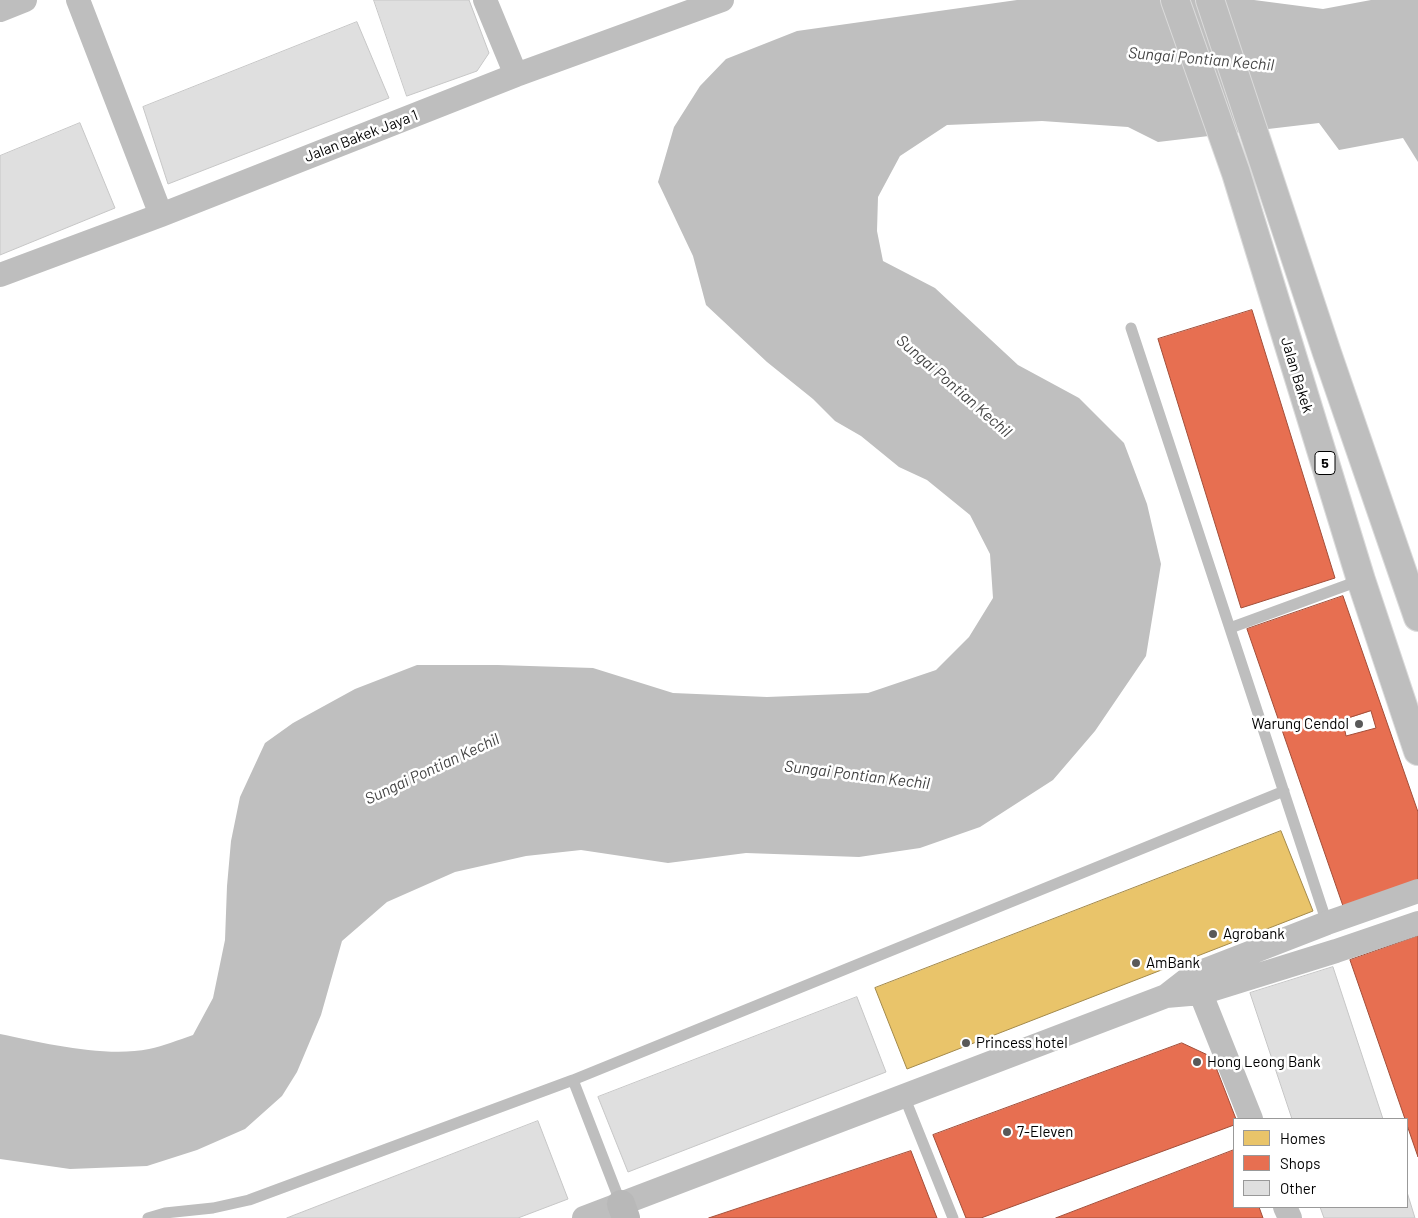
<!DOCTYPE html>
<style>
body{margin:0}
#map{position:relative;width:1418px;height:1218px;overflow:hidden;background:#fff;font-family:Barlow,sans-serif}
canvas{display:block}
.legend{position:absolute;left:1233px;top:1118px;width:175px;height:90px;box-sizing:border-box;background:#fff;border:1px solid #999;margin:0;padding:6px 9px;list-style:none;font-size:15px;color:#000}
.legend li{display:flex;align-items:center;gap:10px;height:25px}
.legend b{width:25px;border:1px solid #999}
</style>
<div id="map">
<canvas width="1418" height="1218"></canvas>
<ul class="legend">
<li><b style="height:14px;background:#e9c46a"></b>Homes</li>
<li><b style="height:14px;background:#e76f51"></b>Shops</li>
<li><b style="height:14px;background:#dfdfdf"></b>Other</li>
</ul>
</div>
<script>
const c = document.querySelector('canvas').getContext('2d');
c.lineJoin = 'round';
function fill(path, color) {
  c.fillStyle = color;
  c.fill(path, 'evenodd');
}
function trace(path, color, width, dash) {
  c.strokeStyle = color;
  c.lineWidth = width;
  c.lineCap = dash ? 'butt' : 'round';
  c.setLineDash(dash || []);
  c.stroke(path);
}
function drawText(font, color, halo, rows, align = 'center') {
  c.font = font + ' Barlow,sans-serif';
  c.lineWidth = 5;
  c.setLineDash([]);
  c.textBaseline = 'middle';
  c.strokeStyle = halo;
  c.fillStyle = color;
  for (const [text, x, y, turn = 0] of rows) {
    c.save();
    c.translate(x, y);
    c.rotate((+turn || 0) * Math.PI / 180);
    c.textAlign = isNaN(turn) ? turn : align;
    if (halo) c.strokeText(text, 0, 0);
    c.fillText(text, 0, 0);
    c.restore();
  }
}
fill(new Path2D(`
 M1017,0h237l69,9 48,-9h47v162l-15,-24 -64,12 -20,-27 -161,19 -30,-15 -86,-6 -95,4 -47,31 -22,41 -1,34 6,30 52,27 83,77 61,33 45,45 23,61 14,60 -15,92 -51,75 -42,49 -73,47 -60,21 -61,9 -113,-4 -78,10 -87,-13 -55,6 -71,16 -68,30 -45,39 -21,74 -24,57 -15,24 -37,33 -48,21 -50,16 -77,3 -70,-10v-125c43,9 106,24 149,15 15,-3 29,-9 44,-14l20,-37 12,-58 2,-54 4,-45 9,-44 25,-54 28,-20 62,-34 62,-24h81l95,3 80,25 94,4 101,-4 68,-23 33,-33 24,-39 -3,-44 -20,-39 -43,-35 -28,-13 -38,-31 -26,-15 -22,-22 -46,-37 -61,-57 -13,-49 -35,-74 16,-55 26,-41 26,-27 71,-28z`), '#bfbfbf');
const homes = new Path2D(`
 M1281,831l32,80 -406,158 -32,-81z`);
fill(homes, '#e9c46a');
trace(homes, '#a3894a', 1);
const shops = new Path2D(`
 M1252,310l83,268 -94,30 -83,-269z
 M1343,596l75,216v68l-75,26 -96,-277z
 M1371,711l5,17 -30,8 -3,-16z
 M1418,936v221l-11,-32v-6h-2l-55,-159z
 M1182,1043l30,14 24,62h-2v6l-253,93h-15l-33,-83z
 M1234,1150v57h25l4,11h-207z
 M911,1151l26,67h-228z`);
fill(shops, '#e76f51');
trace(shops, '#a24e39', 1);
const building = new Path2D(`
 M374,0h95l20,53 -12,18 -70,25z
 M357,22l32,76 -221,86 -25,-77z
 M80,123l35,85 -115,47v-99z
 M1333,967l50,152h-91l-42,-126z
 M857,997l29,75 -258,100 -30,-75z
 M538,1121l30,78 -50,19h-231z
 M1407,1192l8,26h-91l-4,-11h87z`);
fill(building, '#dfdfdf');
trace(building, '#c7c7c7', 1);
const highway = new Path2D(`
 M1175,0l61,173 125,407 57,171
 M1210,0l117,353 91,264`);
trace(highway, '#dbdbdb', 30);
trace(new Path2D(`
 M1131,328l196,595
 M1230,628l131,-48
 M573,1080l48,124
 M904,1096l49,122
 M148,1218l17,-5 48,-5 36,-8 324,-120 711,-289`), '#bebebe', 11);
trace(new Path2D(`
 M78,0l83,215
 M485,0l31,75
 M0,10l25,-10
 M0,275l161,-60 355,-140 206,-75
 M1195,979l56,140
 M1166,996l35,-3 135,-42 82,-28
 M1285,1207l5,11
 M584,1218l582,-222 27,-21 134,-52 91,-32`), '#bebebe', 24);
trace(new Path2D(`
 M621,1204l5,14`), '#b8b8b8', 28);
trace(highway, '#bebebe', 28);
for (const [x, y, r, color] of [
 [1359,724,5,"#595959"],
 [1213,934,5,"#595959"],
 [1136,963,5,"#595959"],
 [966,1043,5,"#595959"],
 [1197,1062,5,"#595959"],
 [1007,1132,5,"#595959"]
]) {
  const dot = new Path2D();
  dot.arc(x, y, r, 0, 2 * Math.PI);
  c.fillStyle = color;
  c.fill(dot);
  trace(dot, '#fff', 2);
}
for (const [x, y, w] of [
 [1325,463,20]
]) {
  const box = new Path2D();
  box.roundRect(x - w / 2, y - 11.5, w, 23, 4);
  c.fillStyle = '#fff';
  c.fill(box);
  trace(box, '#000', 1);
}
drawText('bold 14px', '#000', null, [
 ["5",1325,463]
]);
drawText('15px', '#000', '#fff', [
 ["Jalan Bakek Jaya 1",361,136,-21],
 ["Jalan Bakek",1297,375,73]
]);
drawText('15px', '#000', '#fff', [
 ["Warung Cendol",1349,724,"right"],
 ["Agrobank",1223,934],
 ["AmBank",1146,963],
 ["Princess hotel",976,1043],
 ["Hong Leong Bank",1207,1062],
 ["7-Eleven",1017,1132]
], 'left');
drawText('italic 16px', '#444', '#fff', [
 ["Sungai Pontian Kechil",1201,59,5],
 ["Sungai Pontian Kechil",954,386,41],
 ["Sungai Pontian Kechil",432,769,-25],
 ["Sungai Pontian Kechil",857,775,7]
]);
</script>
